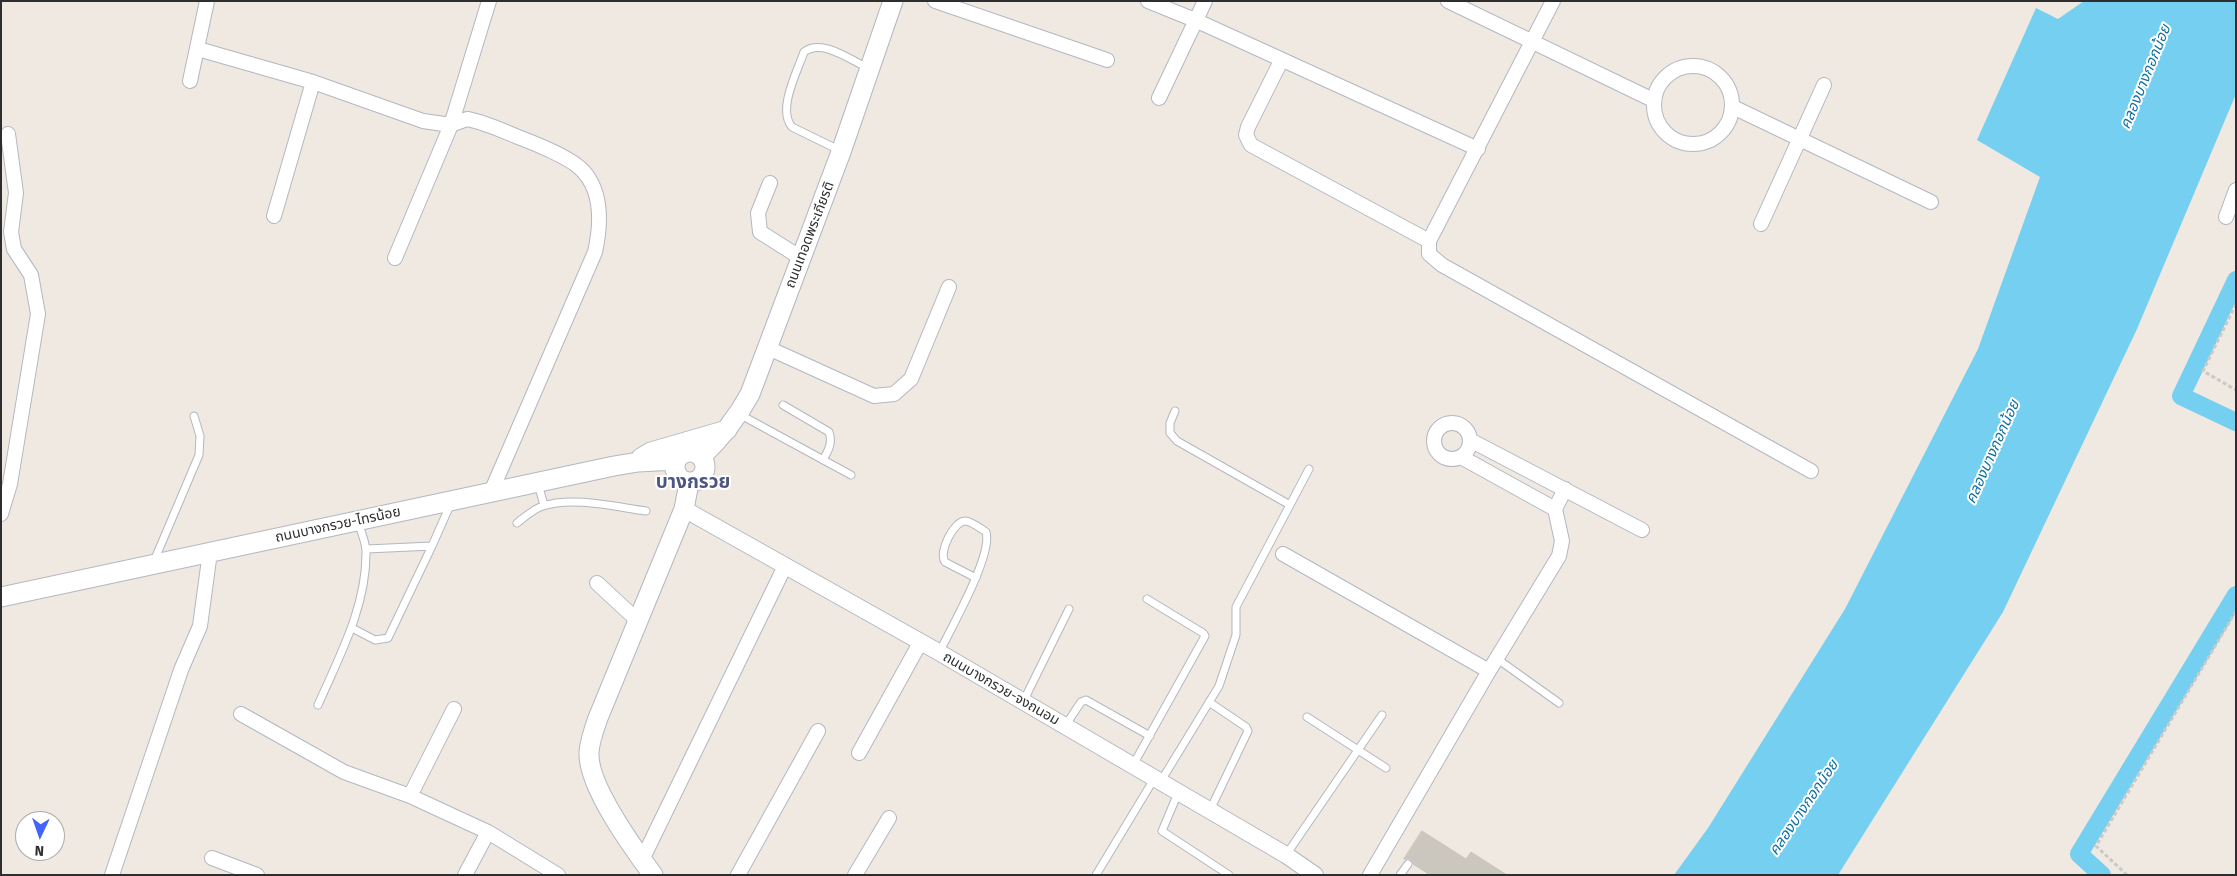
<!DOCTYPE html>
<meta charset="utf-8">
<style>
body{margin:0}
#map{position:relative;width:2237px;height:876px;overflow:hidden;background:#efe9e1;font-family:"Fira Sans",sans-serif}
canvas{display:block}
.frame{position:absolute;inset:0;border:2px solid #2e2e2e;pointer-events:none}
.north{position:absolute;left:15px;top:811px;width:50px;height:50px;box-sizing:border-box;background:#fff;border:1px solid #ababab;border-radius:50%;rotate:183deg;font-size:14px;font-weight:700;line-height:20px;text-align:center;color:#2e2e2e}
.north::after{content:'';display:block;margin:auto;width:18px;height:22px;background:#4264fb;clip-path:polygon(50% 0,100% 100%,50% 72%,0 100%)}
</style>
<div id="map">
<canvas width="2237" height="876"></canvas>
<div class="frame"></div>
<div class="north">N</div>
</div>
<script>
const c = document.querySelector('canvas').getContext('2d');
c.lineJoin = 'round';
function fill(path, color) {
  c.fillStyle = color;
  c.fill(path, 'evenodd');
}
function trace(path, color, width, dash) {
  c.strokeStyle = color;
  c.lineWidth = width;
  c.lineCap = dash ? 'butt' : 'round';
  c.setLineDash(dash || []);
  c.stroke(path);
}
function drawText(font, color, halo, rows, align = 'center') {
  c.font = font + ' "Fira Sans","Noto Sans Thai",sans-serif';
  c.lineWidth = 4;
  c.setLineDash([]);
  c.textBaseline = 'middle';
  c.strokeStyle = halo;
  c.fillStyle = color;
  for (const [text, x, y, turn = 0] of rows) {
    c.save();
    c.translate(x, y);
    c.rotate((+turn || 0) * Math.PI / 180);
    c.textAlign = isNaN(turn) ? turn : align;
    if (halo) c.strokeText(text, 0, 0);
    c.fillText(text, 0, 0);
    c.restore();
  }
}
fill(new Path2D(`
 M2084,1h152v93l-99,235 -134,283 -165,263h-164l34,-47 137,-219 133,-260 62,-172 -63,-37 59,-132 22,11z`), '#75cff0');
trace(new Path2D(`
 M2236,280l-55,116 55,26
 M2102,875l-23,-21 157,-259`), '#75cff0', 18);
const building = new Path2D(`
 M1422,831l44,28 5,-7 36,23h-77l-17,-11 -2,-5h-7z`);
fill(building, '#cbc7bf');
trace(building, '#cbc5ba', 1);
const service = new Path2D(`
 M841,151l-49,-24c-15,-17 5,-55 12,-75 18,-14 46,8 64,16
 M783,405l46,27c4,11 -1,19 -6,28
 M1175,411l-5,12v10l7,8 113,64
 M739,414l112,61
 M538,484l6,21
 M517,523c8,-6 16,-14 26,-17 29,-10 73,1 103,5
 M432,546l19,-43
 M154,561l45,-106 1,-19 -6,-20
 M352,628l23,12 13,-2 44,-92 -65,3
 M939,653c12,-25 54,-98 47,-121 -6,-4 -15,-11 -21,-11 -11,0 -27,31 -20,41l31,16
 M1496,658l63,45
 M1023,702l46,-93
 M1209,702l37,25 2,4 -38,79
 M318,705c21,-48 49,-99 48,-154 0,-9 -6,-21 -8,-30
 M1307,717l79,51
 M1065,726l16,-24 5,-2 64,36
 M1133,765l72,-129 -2,-3 -56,-34
 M1161,781l58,-95 17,-51v-28l73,-138
 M1178,793l-16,38 67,44
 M1286,855l96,-140
 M1096,875l58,-96
 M1400,875l8,-11`);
const minor = new Path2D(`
 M935,1l172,59
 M1148,1l47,19 283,129
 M1448,1l205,99
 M198,49l115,33 110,39 28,4 38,-124
 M1281,61l-33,66 -2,8 5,10 178,96 124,-240
 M1654 105a39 39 0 1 1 78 0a39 39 0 1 1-78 0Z
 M190,81l17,-80
 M1159,98l46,-97
 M1733,107l198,95
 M770,183l-12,30 2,19 41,26
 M274,216l39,-134
 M2226,217l10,-27
 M1761,224l63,-139
 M1429,241v13l13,11 369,206
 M395,258l56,-133 16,-6c17,3 34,11 51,18 16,6 50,20 62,31 23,21 21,57 15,84l-104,240
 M766,347l108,49 20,-2 17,-15 38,-92
 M1434 441a18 18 0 1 1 36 0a18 18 0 1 1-36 0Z
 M1470,440l172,90
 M1461,457l94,52
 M1,514l9,-30 28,-170 -7,-39 -17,-26 -3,-17 5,-39 -8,-59
 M1283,554l206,117
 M597,583l41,38
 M241,714l103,58 66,24 78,36 70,43
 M859,753l61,-110
 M410,796l44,-87
 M212,858l45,17
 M642,860l143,-294
 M112,875l69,-205 19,-44 10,-74
 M465,875l23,-43
 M738,875l80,-144
 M855,875l34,-57
 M1370,875l119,-204 70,-115 3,-15 -7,-32 10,-20`);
const tertiary = new Path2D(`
 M684,509l251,141 351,205 29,20`);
const secondary = new Path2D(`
 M675 467a15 15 0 1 1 30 0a15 15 0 1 1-30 0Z
 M702,456c20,-19 35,-38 48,-62l91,-242 52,-151
 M641,458l10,-6 76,-22
 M1,597l613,-131 24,-4 38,-2
 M653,875c-20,-27 -66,-90 -64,-123 1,-12 5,-23 9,-34l86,-209 5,-26`);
trace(service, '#b4b7c1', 9);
trace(minor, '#b4b7c1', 16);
trace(tertiary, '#b4b7c1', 18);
trace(secondary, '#b4b7c1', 21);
trace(new Path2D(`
 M2236,304l-33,67 33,19
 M2127,875l-31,-29 140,-235`), '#c9c9c9', 3, [4, 2.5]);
trace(service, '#fff', 7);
trace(minor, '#fff', 14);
trace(tertiary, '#fff', 16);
trace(secondary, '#fff', 19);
drawText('14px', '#2e2e2e', '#fff', [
 ["ถนนเทอดพระเกียรติ",810,235,-69],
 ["ถนนบางกรวย-ไทรน้อย",338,525,-12],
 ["ถนนบางกรวย-จงถนอม",1001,689,30]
]);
drawText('italic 15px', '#0d6fa3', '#fff', [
 ["คลองบางกอกน้อย",2146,77,-68],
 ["คลองบางกอกน้อย",1993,452,-66],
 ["คลองบางกอกน้อย",1804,808,-56]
]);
drawText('bold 19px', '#4d5680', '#fff', [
 ["บางกรวย",693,483]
]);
</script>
